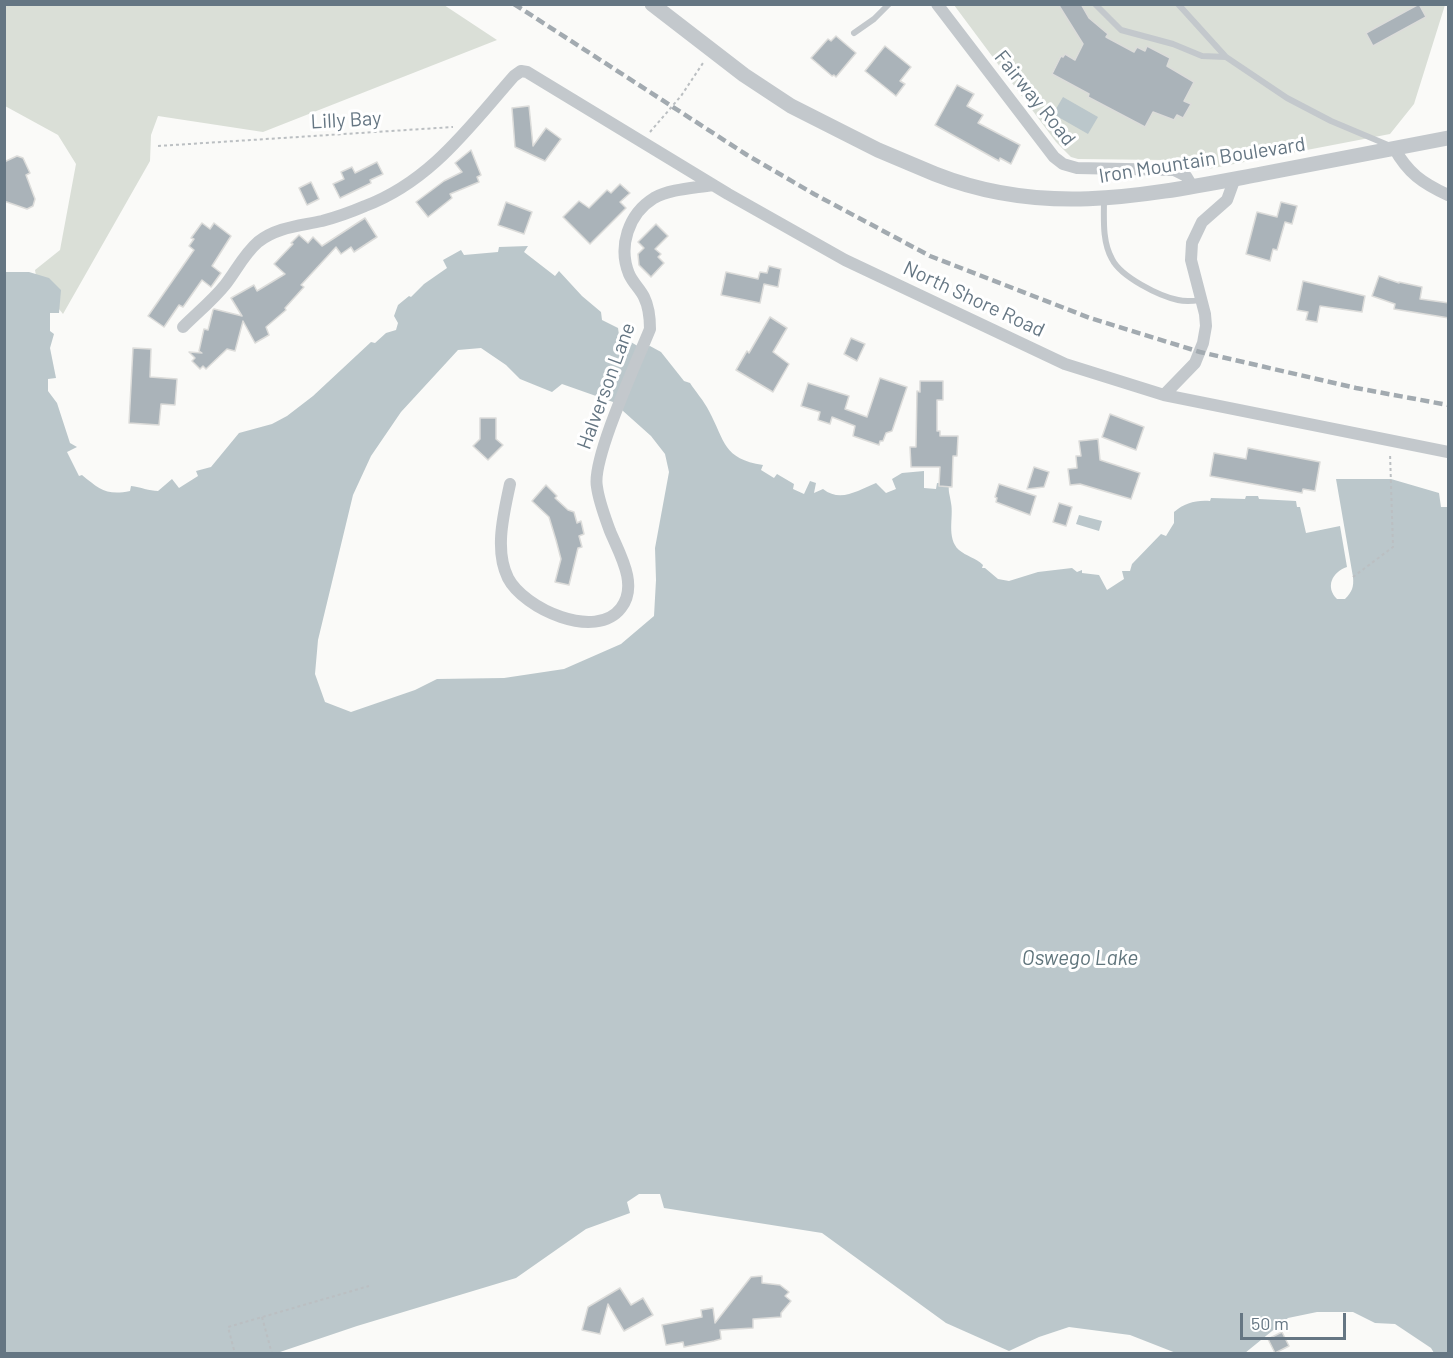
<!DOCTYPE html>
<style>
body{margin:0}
#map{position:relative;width:1453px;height:1358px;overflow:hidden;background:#fafaf8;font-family:Barlow,sans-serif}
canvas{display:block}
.frame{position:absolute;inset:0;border:6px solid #657683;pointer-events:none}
.scale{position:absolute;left:1240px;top:1313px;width:106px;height:27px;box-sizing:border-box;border:3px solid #657683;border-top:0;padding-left:8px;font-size:18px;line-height:21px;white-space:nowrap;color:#657683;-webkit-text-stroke:4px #fff;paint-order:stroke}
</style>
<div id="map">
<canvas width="1453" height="1358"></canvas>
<div class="frame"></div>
<div class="scale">50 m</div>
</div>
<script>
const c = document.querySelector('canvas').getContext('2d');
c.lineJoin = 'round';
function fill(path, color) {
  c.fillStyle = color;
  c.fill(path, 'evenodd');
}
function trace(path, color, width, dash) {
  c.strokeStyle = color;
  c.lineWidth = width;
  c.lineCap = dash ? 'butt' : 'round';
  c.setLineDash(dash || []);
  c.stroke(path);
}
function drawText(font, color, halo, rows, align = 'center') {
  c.font = font + ' Barlow,sans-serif';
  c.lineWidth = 6;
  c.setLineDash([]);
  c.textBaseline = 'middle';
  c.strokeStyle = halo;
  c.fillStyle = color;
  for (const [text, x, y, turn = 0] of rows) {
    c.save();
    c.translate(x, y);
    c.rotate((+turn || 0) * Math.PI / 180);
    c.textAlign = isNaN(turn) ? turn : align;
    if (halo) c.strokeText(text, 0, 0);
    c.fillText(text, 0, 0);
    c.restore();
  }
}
fill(new Path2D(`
 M5,5h439l53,35 -234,92 -105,-16 -7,19 -1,26 -87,153 -26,-32 -2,-12 25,-20 16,-86 -18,-29 -53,-29z
 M954,5h491l-31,99 -24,30 -182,35 -43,-9 -87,-1 -7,-2 -15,-15z`), '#dadfd7');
fill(new Path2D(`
 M1063,97l35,20 -10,17 -35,-20z
 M528,246l-4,6 31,24 4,-5 23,25 19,16 1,8 16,8 1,7 22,13 9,-2 11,6 23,29 6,2c6,9 14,18 19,28 16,30 14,48 54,54l-2,5 13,8 3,-4 17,10 -1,5 11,5 6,-13 6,2 -2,10 9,-4c18,14 35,1 53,-6l10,10 10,-4 -4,-10 10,-6 22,-2v17l12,1 1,-6 12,1c-1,8 1,11 2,19 3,14 -5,35 8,47 7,6 17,8 24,15l-1,3h3l13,11 11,2 29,-9 34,-4 5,4 5,-2v3l17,2 8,15 17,-11 -2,-8h8l2,-7 29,-30 5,2 8,-13v-11c11,-9 21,-12 36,-11l1,-3 34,1 1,-3h12l1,3 37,2 1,6h3l6,26 34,-7 7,41c-15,5 -22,20 -10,32h8c7,-7 9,-12 8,-22l-17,-98h55l48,14 2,14h7v846h-14l-3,-5 -36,-24 -20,-1 -22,-11h-36l-29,6 -43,35h-69l-46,-18 -61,-8 -30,10 -30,14 -63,-28 -124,-90 -158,-25 -4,-14h-21l-12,8 3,11 -44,16 -70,49 -159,48 -80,27 -272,1v-1082h24l20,6 12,12 -2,23h-9v18l4,3 -4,14 6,30 -8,1v12l9,12 13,40 7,4 -10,5 12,24 3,-1c17,14 25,21 48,16l1,-5c10,1 18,5 27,5l14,-12 7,9 19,-12 -2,-5 15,-4 28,-34 33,-9 15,-8 26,-20 58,-54 4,1 11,-10 10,-3 2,-7 -4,-7 4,-11 11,-9 2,1 13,-13 23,-16 -4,-8 18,-10 3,5 34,-3 1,-5zM481,348l25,17 14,14 32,13 10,-8 51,18 38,34 14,18 4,18 -14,76 1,32 -2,36 -33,28 -57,25 -60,9 -67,1 -22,11 -64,22 -26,-10 -10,-28 3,-34 35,-145 18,-39 30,-44 57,-62z
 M1079,515l23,6 -3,10 -23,-7z`), '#bbc7cb');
const building = new Path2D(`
 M1058,4h23l8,14 19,16 -2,3 28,15 3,-5 8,4 2,-5 23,12 -3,8 27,16 -10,19 7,3 -8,14 -6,-3 -3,5 -21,-8 -8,15 -57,-30 1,-3 -37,-20 9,-18 2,1 2,-3 10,6 8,-16z
 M1419,4l7,13 -53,29 -7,-13z
 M836,36l20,17 -20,24 -2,-2 -2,1 -21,-18 17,-19 3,2z
 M885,46l26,21 -11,14 5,3 -9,12 -31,-25z
 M957,85l17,9 -7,12 16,9 -5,8 42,22 -9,19 -11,-6 -1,3 -64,-36z
 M529,106l4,40 13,-18 15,11 -16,22 -30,-14 -3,-39z
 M471,150l10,25 -4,2 2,5 -29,12 2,4 -24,19 -12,-15 28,-21 18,-9 -7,-9z
 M17,156l6,2 7,15 -4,2 9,24 -2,7 -6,3 -23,-8v-39z
 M377,162l6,12 -13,6 1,3 -31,15 -7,-14 11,-5 -3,-7 11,-5 3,6z
 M311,182l8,17 -12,6 -8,-17z
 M620,184l10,9 -10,9 6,6 -36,36 -27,-27 16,-16 10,7 18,-18 4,3z
 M506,202l26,10 -8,22 -26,-9z
 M1281,202l16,4 -5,18 -7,-2 -8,28 -4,-1 -3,12 -24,-7 11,-42 20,5z
 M365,218l12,19 -23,15 -3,-5 -10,7 -5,-7 -35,38 3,2 -19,21 1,2 -20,17 3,8 -14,8 -12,-22 -8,30 -8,-2 -21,20 -3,-3 -3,3 -8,-8 3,-3 -6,-6 13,1 -3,-2 5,-22 4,1 5,-20 1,-1 28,7 -11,-18 23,-13 3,6 28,-17 -11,-10 19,-20 -2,-1 8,-8 9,8 5,-6 9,9z
 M202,223l8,6 4,-6 17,13 -19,30 9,7 -10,14 -9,-7 -19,27 -4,-2 -15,22 -16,-11 46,-66 -5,-4 5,-7 -3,-1z
 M656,224l12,12 -13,13 6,5 -3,3 6,6 -13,14 -12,-12 -1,-11 6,-6 -6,-6z
 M769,266l12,3 -3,18 -14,-3 -4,19 -39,-8 5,-23 32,7 2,-7 7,1z
 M1379,276l20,7v-1l23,5 -2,12 29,4v15l-55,-9 1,-5 -23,-8z
 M1303,281l62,15 -3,16 -42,-6 -3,16 -11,-2 2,-8 -11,-2z
 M770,317l17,11 -14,24 16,12 -16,28 -37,-22 11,-19 2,2z
 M851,338l14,6 -8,17 -13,-7z
 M133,348l18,1 -1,28 27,2 -2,26 -14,-1 -2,21 -30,-2z
 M880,378l27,9 -15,44 -6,2 -3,8h-3l-1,4 -26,-9 2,-10 -23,-9 -2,7 -12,-4 2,-8 -19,-6 7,-23 41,13 -4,13 22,8z
 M920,381h23v19h-6v31h3v5h18l-1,20h-4l-1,31 -13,-1 1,-19h-29l-1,-20h6l1,-56 3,1z
 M1110,414l34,13 -8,23 -34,-13z
 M480,418h16v21l7,6 -15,15 -15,-14 7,-7z
 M1098,439l2,21 40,13 -9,26 -51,-15 -10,1 -2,-16 9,-1 -1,-12h5l-2,-15z
 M1248,448l72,14 -5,29 -12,-2 -1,4 -92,-17 4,-23 32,6z
 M1034,467l15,5 -5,15 -17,2z
 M999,484l37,12 -6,19 -34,-13 1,-4 -2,-1z
 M546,485l11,11 -2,2 13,12 6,2 3,11 4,-2 3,13 -5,2 3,11 -4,1 -9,37 -14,-3 6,-23 -5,-19 -7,-23 -17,-16z
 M1059,503l13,4 -6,19 -13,-4z
 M762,1276v7l18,2 9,7 -4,4 6,5 -10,12v4l-28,2v9l-33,2 1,9 -7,2 -30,6 -1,-5 -17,3 -4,-20 40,-8 -1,-7 12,-2 2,15 36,-46z
 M620,1288l11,17 12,-7 10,17 -29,16 -16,-27 -8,30 -18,-4 6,-23z
 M1282,1332l7,14 -14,7 -7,-14z`);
fill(building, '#aab3b9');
trace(building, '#dcdcda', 1.5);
trace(new Path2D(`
 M650,132l31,-36 22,-33
 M158,146l295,-19
 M1353,577l40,-30 -3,-94
 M262,1317l10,37
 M234,1350l-6,-23 141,-41`), '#bbbfc2', 2, [3, 3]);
trace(new Path2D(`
 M1095,4l26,26 52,14 29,12 24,1
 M1178,4l48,53 61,41 44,23 57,24
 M854,33l20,-14 15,-15
 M1104,199c0,20 -2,42 8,60 9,18 47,37 66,41 8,2 15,1 23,0`), '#c3c8cc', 6);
trace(new Path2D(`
 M937,4l117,153 9,7 14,4 97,2 12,6 6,10
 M1394,148c14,25 28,35 54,47
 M183,327c14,-14 30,-27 42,-42 11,-14 19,-31 33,-43 19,-15 42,-16 64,-21 15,-4 29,-9 43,-15 66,-25 104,-79 149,-130l7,-5 6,1 201,122 117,66 220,104 99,31 284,57
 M1164,395l31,-32 8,-20 3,-17 -1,-12 -14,-54 1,-17 10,-21 25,-22 8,-22
 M510,484c-6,29 -16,66 -2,94 16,31 88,63 113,30 18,-23 -2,-55 -11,-77 -5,-14 -11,-29 -13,-44 -6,-27 41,-128 53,-158 0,-11 -1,-22 -6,-32 -4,-8 -11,-14 -15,-23 -11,-27 -1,-60 25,-76 16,-9 41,-10 58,-13`), '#c3c8cc', 12);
trace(new Path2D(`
 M652,4l92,71 47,31 87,44 57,24c111,44 213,21 326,0 62,-12 125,-24 187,-36`), '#c3c8cc', 15);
trace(new Path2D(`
 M514,4l233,151 67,39 116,62 160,62 110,34 156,36 92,17`), '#a2aab0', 4.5, [9, 4.5]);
drawText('20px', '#657683', '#fff', [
 ["Fairway Road",1035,98,51],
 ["Lilly Bay",346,120,-3],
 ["Iron Mountain Boulevard",1202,160,-9],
 ["North Shore Road",974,299,25],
 ["Halverson Lane",606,386,-70]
]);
drawText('italic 21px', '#60757c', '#fff', [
 ["Oswego Lake",1080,958]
]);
</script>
